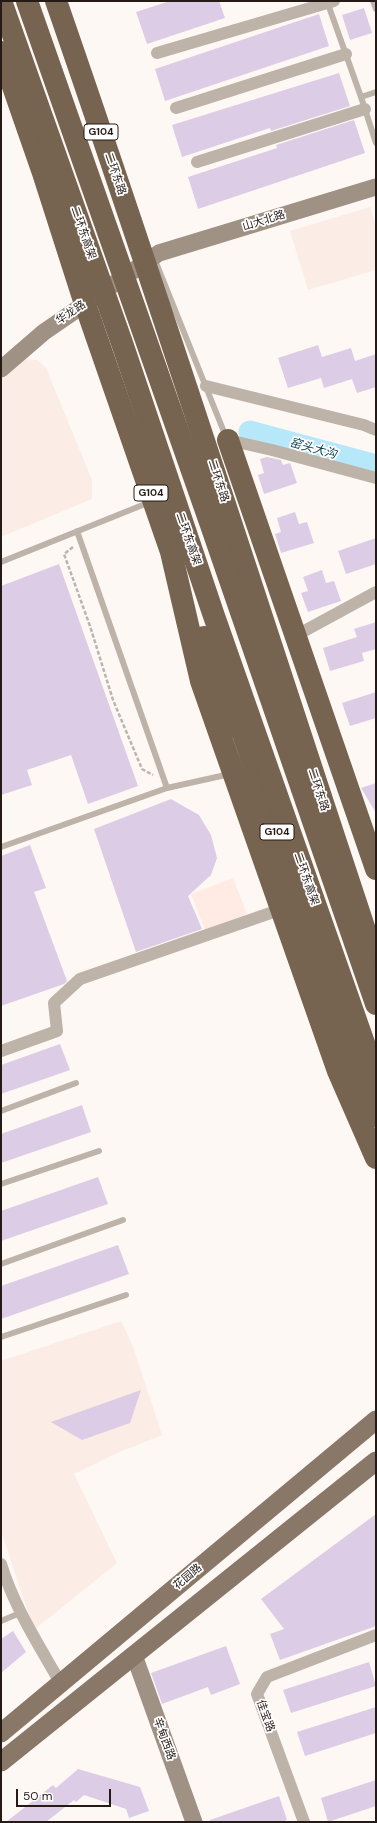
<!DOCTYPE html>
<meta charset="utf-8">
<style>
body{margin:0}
#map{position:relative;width:377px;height:1823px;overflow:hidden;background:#fef8f5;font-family:"DM Sans",sans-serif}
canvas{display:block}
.frame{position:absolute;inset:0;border:2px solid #251a15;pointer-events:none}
.scale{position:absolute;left:16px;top:1789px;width:95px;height:18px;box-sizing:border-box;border:2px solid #251a15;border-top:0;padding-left:5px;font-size:12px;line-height:14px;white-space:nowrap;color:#251a15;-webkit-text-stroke:3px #fff;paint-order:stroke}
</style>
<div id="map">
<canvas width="377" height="1823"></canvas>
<div class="frame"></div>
<div class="scale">50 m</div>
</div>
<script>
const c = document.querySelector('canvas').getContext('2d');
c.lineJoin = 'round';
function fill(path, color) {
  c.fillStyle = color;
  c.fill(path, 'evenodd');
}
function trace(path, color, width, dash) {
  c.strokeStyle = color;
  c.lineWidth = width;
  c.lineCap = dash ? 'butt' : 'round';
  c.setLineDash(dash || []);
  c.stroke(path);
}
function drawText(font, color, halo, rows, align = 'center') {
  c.font = font + ' "DM Sans","Noto Sans SC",sans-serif';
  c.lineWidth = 3.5;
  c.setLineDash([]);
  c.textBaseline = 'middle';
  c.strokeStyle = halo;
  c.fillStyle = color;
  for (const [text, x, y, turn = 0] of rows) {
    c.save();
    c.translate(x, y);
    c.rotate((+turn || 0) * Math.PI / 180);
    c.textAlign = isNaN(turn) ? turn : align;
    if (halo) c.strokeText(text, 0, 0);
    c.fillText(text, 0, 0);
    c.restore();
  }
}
fill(new Path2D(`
 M370,207l6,20v43l-68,20 -18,-59z
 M23,359l15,1 8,8 46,112v19l-91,38v-159z
 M121,1321l11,23 30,91 -45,18 -43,21 43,89 -83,67 -33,-99v-170z`), '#fbece5');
fill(new Path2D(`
 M233,878l14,36 -42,16 -14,-36z`), '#ffebe3');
trace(new Path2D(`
 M250,432l126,34`), '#b6e8fa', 23);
fill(new Path2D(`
 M170,1h49l6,17 -78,26 -11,-32z
 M364,8l8,25 -22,7 -8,-25z
 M319,14l10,32 -164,55 -10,-32z
 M339,73l11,33 -79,25 -1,-3 -88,29 -10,-32z
 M354,120l11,33 -167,56 -10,-32 89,-29 -1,-3z
 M318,345l4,12 29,-9 4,13 21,-7v33l-19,6 -5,-14 -28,9 -3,-10 -33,10 -10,-30z
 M267,457l14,3 2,5 7,-2 7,20 -33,11 -6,-19 6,-2 -4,-14z
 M295,512l4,12 8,-2 7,21 -33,10 -6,-19 6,-2 -4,-14z
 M376,538v26l-30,10 -8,-23z
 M59,564l79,222 -50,18 -17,-49 -44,15 5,15 -31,10v-209z
 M322,570l4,13 8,-2 7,20 -33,11 -7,-19 7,-2 -5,-14z
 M376,622v27l-14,4 2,8 -34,10 -7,-23 34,-11 -3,-8z
 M376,692v26l-26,8 -8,-23z
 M376,783v30l-15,-25z
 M171,799l28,16 12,20 6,23 -6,17 -23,21 14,33 -66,23 -42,-123z
 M30,845l16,43 -12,4 33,89 -3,3 -63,22v-150z
 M60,1044l10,26 -69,24v-29z
 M82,1105l9,27 -90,31v-29z
 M98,1177l10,27 -107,37v-30z
 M118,1245l11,29 -128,45v-33z
 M141,1390l-11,33 -48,17 -31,-18z
 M376,1514v112l-96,34 -10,-26 14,-5 -23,-30z
 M13,1631l13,21 -25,21v-34z
 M226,1646l14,38 -29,11 -3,-8 -46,17 -11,-31z
 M369,1662l7,24 -85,27 -8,-23z
 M376,1707v26l-71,23 -8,-24z
 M78,1769l62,18 9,24 -20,7 -3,-9 -42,-14 -8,7 -2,-2 -28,22h-40l47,-37 3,3z
 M376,1780v26l-48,16 -7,-24z
 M279,1796l8,24 -6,2h-71v-2z`), '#ddcce5');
trace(new Path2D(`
 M73,547l-9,7 26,72 23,74 29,69 11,6`), '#bbb4b0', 2.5, [4, 2]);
trace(new Path2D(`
 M373,1l3,8
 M328,4l33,93
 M376,92l-15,5 15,46
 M157,265l69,172
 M77,531l90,257
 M1,562l149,-60
 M1,847l166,-59 63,-14
 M1,1111l75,-28
 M1,1184l98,-33
 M1,1264l122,-44
 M1,1337l125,-42
 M1,1621l19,-8`), '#bdb3a9', 6);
trace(new Path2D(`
 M157,53l177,-52
 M176,108l170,-54
 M197,162l168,-53
 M206,386l158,39 12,5
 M228,440l44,10 104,28
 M295,636l81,-44
 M1,1051l56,-20 -3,-28 26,-24 202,-70
 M1,1564c13,43 38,81 60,120
 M304,1822l-47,-128 10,-17 109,-42`), '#bdb3a9', 12);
trace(new Path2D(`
 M1,369l43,-37 115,-79 217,-66
 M134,1655l60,167`), '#9f9183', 17);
trace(new Path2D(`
 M1,1733l375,-313
 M1,1762l375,-301`), '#897867', 19);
trace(new Path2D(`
 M56,1c111,319 213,641 320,962
 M1,52l42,121 42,131 86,248 30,129 137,390 38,87
 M228,440l148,429
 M204,637l28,89
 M234,708l142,408`), '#766350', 22);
trace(new Path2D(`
 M1,1l121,342 92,273 162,461
 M27,1l184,524 165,479`), '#766350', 22);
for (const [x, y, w] of [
 [101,132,34],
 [151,493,34],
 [277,832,34]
]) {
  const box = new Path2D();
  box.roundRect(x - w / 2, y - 8, w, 16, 3);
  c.fillStyle = '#fff';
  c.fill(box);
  trace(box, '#251a15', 1);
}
drawText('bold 10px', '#251a15', null, [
 ["G104",101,132],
 ["G104",151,493],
 ["G104",277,832]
]);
drawText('11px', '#251a15', '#fff', [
 ["二环东路",115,174,71],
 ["山大北路",264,221,-17],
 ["二环东高架",83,233,71],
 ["华龙路",71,313,-34],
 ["二环东路",218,481,72],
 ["二环东高架",188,539,71],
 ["二环东路",318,790,72],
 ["二环东高架",306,879,71],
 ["花园路",188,1577,-40],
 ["佳宝路",265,1716,70],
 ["辛甸西路",164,1739,70]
]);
drawText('italic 12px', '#074150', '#fff', [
 ["窑头大沟",313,449,15]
]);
</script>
